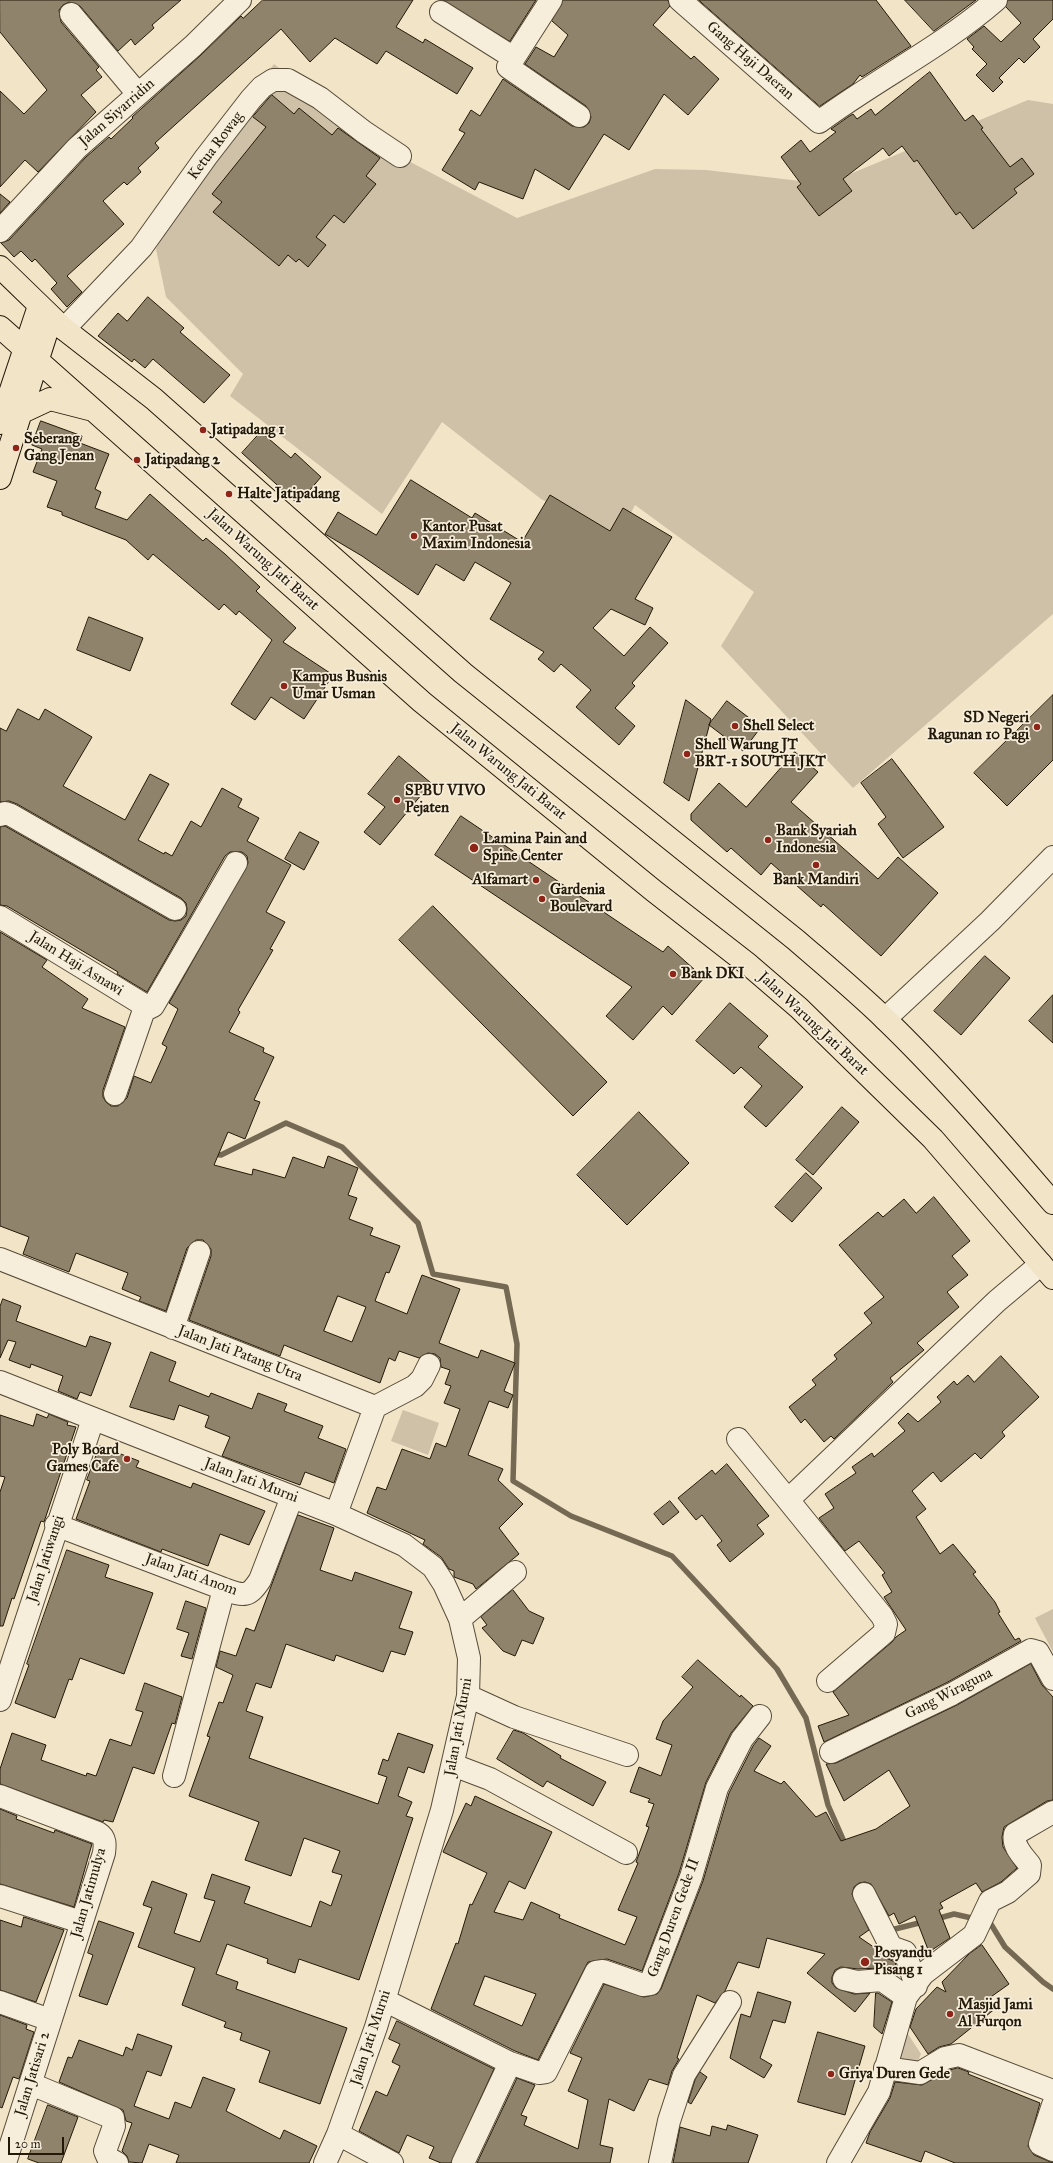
<!DOCTYPE html>
<style>
body{margin:0}
#map{position:relative;width:1053px;height:2163px;overflow:hidden;background:#f1e4c7;font-family:"IM FELL Great Primer",serif}
canvas{display:block}
.scale{position:absolute;left:8px;top:2137px;width:56px;height:18px;box-sizing:border-box;border:2px solid #241908;border-top:0;padding-left:5px;font-size:12px;line-height:14px;white-space:nowrap;color:#241908;-webkit-text-stroke:3px #f6eddb;paint-order:stroke}
</style>
<div id="map">
<canvas width="1053" height="2163"></canvas>
<div class="scale">20 m</div>
</div>
<script>
const c = document.querySelector('canvas').getContext('2d');
c.lineJoin = 'round';
function fill(path, color) {
  c.fillStyle = color;
  c.fill(path, 'evenodd');
}
function trace(path, color, width, dash) {
  c.strokeStyle = color;
  c.lineWidth = width;
  c.lineCap = dash ? 'butt' : 'round';
  c.setLineDash(dash || []);
  c.stroke(path);
}
function drawText(font, color, halo, rows, align = 'center') {
  c.font = font + ' "IM FELL Great Primer",serif';
  c.lineWidth = 3.5;
  c.setLineDash([]);
  c.textBaseline = 'middle';
  c.strokeStyle = halo;
  c.fillStyle = color;
  for (const [text, x, y, turn = 0] of rows) {
    c.save();
    c.translate(x, y);
    c.rotate((+turn || 0) * Math.PI / 180);
    c.textAlign = isNaN(turn) ? turn : align;
    if (halo) c.strokeText(text, 0, 0);
    c.fillText(text, 0, 0);
    c.restore();
  }
}
fill(new Path2D(`
 M274,64l104,81 139,73 138,-49 51,1 120,14 202,-84 25,4v510l-200,174 -132,-142 33,-54 -119,-87 -17,34 -77,-40 -99,-77 -60,92 -152,-118 13,-22 -77,-77 -10,-48 24,-53z
 M403,1410l36,13 -11,32 -37,-14z
 M1053,1609v43l-18,-34z
 M906,2031l15,23 -7,16 -20,-3z`), '#cec1a7');
trace(new Path2D(`
 M213,1154l8,1 65,-32 56,24 76,76 15,51 73,13 11,57 -4,137 58,35 101,40 105,113 29,49 22,87 18,41
 M936,1919l18,-5 22,5
 M986,1921h3l16,26 38,35 10,7
 M887,1931l36,-9`), '#756954', 5.5);
const building = new Path2D(`
 M0,0h181l-29,25 2,3 -19,17 -4,-6 -13,12 -38,-45 -11,-4 -6,3 -4,5 2,12 38,45 -3,3 6,7 -21,18 15,17 -58,60 -13,-12 -25,27v-96l24,23 23,-24 -47,-58z
 M263,0h150l-17,27 27,16 2,-4 48,29 -16,26 -71,-43 -9,13 -42,-26 -25,24 -29,-33 -126,114 4,5 -21,20 3,4 -14,13 -3,-3 -21,19 21,23 -57,52 15,16 -15,15 -16,-18 6,-6 -22,-24 -3,3 -11,-11 -7,6 -13,-14 8,-3 77,-83 23,-20 2,2 22,-21 -1,-1 69,-62 40,-39 2,2z
 M443,0h93l-26,41z
 M563,0h105l2,6 -17,19 38,34 3,-3 25,23 -31,36 -24,-21 -35,56 -25,-16 -35,56 -34,-21 -12,30 -44,-17 -4,8 -33,-20 23,-37 -6,-3 12,-20 9,6 23,-37 69,47 12,1 5,-4 2,-6 -5,-11 -61,-42 11,-17 18,10 14,-22 -16,-14z
 M699,0h177l35,46 -49,31 -2,-2 -7,9 -33,22z
 M905,0h71l-42,31z
 M1008,0h45v19l-20,20 7,8 -16,16 -5,-5 -20,20 4,4 -10,10 -17,-17 11,-11 -15,-15 2,-2 -7,-8 17,-13 17,16 20,-19 -15,-16z
 M930,72l35,49 8,-6 10,13 -2,1 29,38 12,-9 12,16 -20,15 3,4 -44,36 -13,-17 -4,3 -39,-55 -3,2 -12,-16 -13,10 -6,-8 -40,31 9,12 -33,25 -22,-29 4,-3 -20,-27 20,-17 9,12 26,-20 -5,-3 17,-12 5,-3 4,5 14,-10 4,6z
 M272,95l22,19 5,-6 33,27 6,-7 42,30 -14,18 10,8 -32,39 -10,-8 -18,22 10,8 -18,22 -9,-8 -3,3 -8,-7 -9,11 -66,-54 9,-10 -10,-8 54,-67 -13,-10z
 M0,194l10,8 -10,11z
 M148,297l36,31 -4,4 50,43 -26,28 -51,-44 -8,9 -11,-9 -2,3 -34,-26 20,-23 9,8z
 M41,421l41,15 -2,7 29,11 -14,35 6,3 -6,16 32,12 23,-26 53,47 3,-3 19,16 35,33 -4,4 40,37 -13,14 50,33 -29,44 -33,-22 -16,23 -24,-16 41,-64 -33,-29 -3,4 -12,-11 -5,6 -66,-56 -5,6 -22,-20 -64,-25v-3l-15,-5 10,-26 -24,-9 9,-23 -10,-4z
 M261,432l30,26 4,-5 26,24 -23,27 -56,-51z
 M411,480l61,38 3,-5 47,29 28,-47 60,36 13,-23 49,29 -37,62 18,9 -8,17 -34,-16 -18,19 31,28 26,-29 18,16 -36,40 3,3 -20,22 20,18 -16,19 -43,-38 15,-17 -30,-26 -7,8 -16,-13 6,-7 -54,-33 21,-36 -36,-21 -11,19 -28,-17 -18,31 -56,-39 -37,-22 13,-22 38,23z
 M89,617l54,21 -13,33 -53,-21z
 M1053,695v65l-46,46 -33,-33z
 M686,700l25,19 -22,82 -25,-18z
 M727,701l34,26 -18,24 -34,-26z
 M18,709l21,11 6,-11 47,28 -29,49 62,34 25,-46 19,10 -31,56 26,14 1,-2 7,4 19,-35 10,6 21,-39 20,11 -4,8 21,11 -12,23 44,24 -25,47 19,10 -15,27 3,1 -35,60 2,2 -11,20 35,16 -1,4 11,5 -20,43 6,2 -15,37 -17,-7 -14,33 38,10 1,-6 32,9 8,-21 31,11 4,-12 30,12 -10,27 9,3 -8,21 24,9 -3,7 30,11 -11,27 -3,-1 -11,29 32,13 15,-39 38,14 -21,54 39,15 3,-8 34,13 -11,28 9,4 -5,13 -19,-7 -21,54 35,14 -5,11 25,24 -24,24 20,26 -43,35 -3,-5 -19,-7v-6l-5,-2 -8,-12 -18,-13 2,-4 -58,-27 10,-26 9,3 16,-41 28,10 6,-16 10,4 14,-38 -16,-6 7,-17 -6,-2 5,-14 -9,-3 -1,-9 -5,-4 -7,-1 -9,5 -20,-7 -4,10 -6,-3 -9,25 -96,-38 -4,11 -91,-36 22,-64v-7l-8,-9h-7l-9,8 -21,63 -27,-10 2,-4 -19,-8 6,-16 -52,-20 -7,19 -46,-18 6,-17 -29,-11v-294l47,28 -5,7 46,32 -6,9 43,19 -22,63v7l3,5 5,4h7l9,-8 7,-22 17,7 16,-36 -5,-3 16,-35 -9,-6 79,-140 -1,-7 -5,-4h-12l-5,4 -78,136 -30,-18 1,-2 -111,-66 -7,-1v-78l5,-1 164,94 6,1 6,-1 5,-4 1,-7 -1,-6 -5,-5 -164,-94 -8,-3 -9,1v-74l6,3zM338,1296l28,11 -14,35 -28,-11z
 M795,752l23,20 -27,30 87,77 20,-22 40,36 -57,63 -58,-52 -2,3 -50,-44 -10,12 -30,-27 -4,4 -36,-32v-6l28,-31 27,24z
 M399,756l32,27 -51,62 -16,-13 21,-25 -17,-13z
 M892,759l52,68 -41,31 -25,-34 8,-7 -25,-34z
 M461,816l202,136 5,-6 36,32 -32,37 -9,-9 -30,34 -27,-24 26,-29 -197,-132z
 M300,832l19,10 -15,28 -19,-11z
 M433,906l174,176 -34,34 -174,-176z
 M985,956l25,22 -49,57 -27,-24z
 M1053,995v48l-24,-22z
 M730,1003l38,33 -10,11 45,40 -37,40 -22,-20 18,-21 -21,-19 -7,7 -38,-33z
 M842,1107l17,15 -46,53 -17,-15z
 M639,1112l50,51 -62,62 -50,-50z
 M806,1173l16,15 -30,34 -17,-15z
 M934,1197l36,44 -18,15 16,19 -21,17 12,15 -42,36 7,7 -34,28 3,4 -59,57 -3,-3 -7,6 -19,-23 -4,4 -12,-16 27,-22 -4,-5 25,-21 -3,-4 38,-32 -8,-10 20,-16 -45,-52 39,-33 5,5 21,-18 12,14z
 M3,1299l18,7 -5,15 70,26 4,-11 21,7 -20,53 -11,-4 -3,7 -19,-8 5,-15 -32,-12 -1,4 -21,-8 7,-18 -8,-2 -8,18v-51z
 M151,1352l25,10 -7,19 40,16 2,-4 41,16 6,-16 29,11 -3,7 39,15 -5,12 28,11 -12,34 -29,-11 -5,13 -78,-29 8,-19 -25,-10 4,-11 -30,-11 -5,15 -44,-13z
 M1001,1356l38,41 -37,35 3,4 -24,23 -6,-6 -34,29 -8,-10 -21,19 14,18 -10,8 24,37 13,-10 23,28 -3,2 22,28 5,10 -2,1 17,27 4,-2 2,3 -75,42 -122,59 -6,-16 31,-11 -16,-23 59,-50 4,-5 10,-7 -22,-33 8,-5 -10,-17 3,-2 -26,-32 -14,10 -26,-33 15,-10 -9,-14 31,-21 -4,-6 20,-14 2,4 31,-26 -7,-8 10,-10 10,9 23,-20 -4,-5 17,-16 3,4 11,-10 6,7z
 M37,1414l10,4 2,-4 19,8 -1,3 9,2 -31,92 -1,3 -3,-1 -27,78 -2,-1 -9,28h-3v-134l5,-15 -5,-1v-61l33,11z
 M100,1446l39,15 -3,6 55,21 2,-5 72,28 -16,34 -29,-11 -12,32 -46,-17 -1,3 -85,-33 14,-38 -3,-1z
 M727,1464l42,52 -12,9 7,9 -34,28 -13,-17 5,-4 -20,-26 -6,5 -18,-22 34,-28 3,4z
 M670,1501l9,11 -16,13 -9,-11z
 M298,1515l36,13 -14,42 32,11 3,-9 57,20 -13,36 14,4 -8,23 -14,-4 -8,21 -47,-17 -2,6 -48,-17 -15,44 -15,-5 -10,28 17,6 -14,41 129,46 9,-27 -9,-3 5,-15 5,2 10,-28 35,12 -9,28 -16,-6 -10,29 14,6 -6,14 7,2 -54,162 -60,-21 -4,14 -28,-10 1,-4 -41,-15 -11,30 22,8 -2,7 111,39 -27,76 -61,-22 11,-31 -30,-11 2,-7 -18,-6 2,-5 -44,-17 13,-37 -57,-21 14,-39 -9,-3 9,-24 35,13 -13,39 26,9 15,-41 -11,-3 8,-24 38,13 -6,16 67,24 9,-26 11,5 11,-31 -10,-3 8,-21 -36,-13 -13,38 -46,-16 14,-38 -70,-26 21,-59 -3,-1 12,-34 4,1 10,-28 -17,-8 4,-16 16,5 10,-28 8,3z
 M67,1550l42,15 -4,12 48,16 -29,81 -44,-16 -8,22 -3,-1 -14,39 -40,-15 14,-38 -2,-1z
 M513,1590l16,21 15,7 -11,26 -11,-4 -7,16 -12,-5 -21,-23 5,-3 -6,-8z
 M186,1601l20,7 -14,51 -11,-3 8,-23 -12,-4z
 M698,1660l42,37 1,-2 12,11 -22,27 -25,49 -27,91 -37,98 -35,-12 -19,3 -50,98 -23,-9 -84,-42 25,-66 2,1 12,-40 2,1 15,-32 -44,-21 23,-49 5,3 4,-10 77,36 -27,57 -16,-8 -15,31 29,8 8,-18 29,13 -1,3 66,27 12,-28 -19,-7 20,-47 -2,-1 13,-35 -3,-1 8,-22 -6,-2 2,-3 -20,-7 9,-25 22,9 11,-31 -16,-6 7,-18 30,-34 -11,-10zM485,1976l51,18 -14,32 -48,-21z
 M1031,1664l11,21 11,12v103l-6,1 -43,26 -2,10 1,10 14,21 -16,14 -19,10 -6,-9 -36,20 3,5 -4,2 11,28 -21,14 -14,-36 -16,8 -5,-11 -5,3 -18,-32 -6,-2 -6,1 -5,4 -2,7 17,36 -10,7 19,13 8,8 9,4 2,7 -2,5 -14,-6 -23,1 -17,-2 -6,3 -3,7v6l4,5 18,6 16,-1 -15,19 -48,-39 18,-19 -58,-16 -8,30 -21,-6 -13,29 -10,12 -18,-8 -20,63 2,1 -7,12 -4,14 -19,-6 -15,32 -25,-12 -9,46 13,3 -3,15h-133l40,-85 18,7 -14,30 6,2 -3,8 54,24 10,-49 -20,-9 14,-33 -12,-5 34,-69 40,13 13,-3 4,-5 42,-108 26,-88 24,-47 6,-8 12,8 -17,25 27,13 3,-3 32,36 10,-5 15,29 35,-12 34,-23 -21,-36 -45,31 -18,-37 10,-1 121,-58z
 M145,1683l37,14 -7,27 -3,-1 -18,51 -21,-7 -20,55 -9,-2 -1,2 -103,-38v-15l12,-36 34,12 -5,15 45,16 1,-3 9,3 14,-37 21,7 12,-34 -7,-2z
 M514,1730l9,3 38,23 -1,2 46,24 -13,24 -46,-25 -4,6 -46,-28z
 M0,1809l17,7 -1,3 38,14 1,-3 37,14 -18,63 -74,-23z
 M24,1917l40,13 -28,72 -36,-12v-70l21,7z
 M99,1921l35,12 -27,72 -28,-9 14,-41 -5,-2z
 M982,1945l27,39 -21,15 8,9 -45,36 -12,3 -11,7 -18,-27 6,-18 21,-22 9,5 -4,-10 27,-28z
 M758,1992l33,10 -6,21 -12,-3 -13,38 12,7 -8,13 -34,-20 11,-44 9,3z
 M876,1993h2l14,9 -10,32 -8,-7z
 M0,2015l27,10 -1,4 8,3 -15,47 -6,-2 -11,31 -2,-1z
 M397,2021l97,48 -43,94h-10l-12,-5 5,-11 -27,-12 -8,18 -40,-22 17,-40 11,5 13,-30 -8,-4 8,-18 -11,-5z
 M818,2032l47,14 -20,69 -47,-13z
 M138,2034l34,12 -11,30 -14,-5 -13,35 35,13 6,-17 16,6 12,-31 32,12 -9,22 54,28 4,-9 33,16 -8,17h-133l3,-8 -30,-11 -7,19 -13,-1 -2,-6 -5,-5 10,-28 -6,-2 -3,-11 -64,-28 9,-25 4,1 7,-18 44,16 3,-9 6,3z
 M958,2068l11,4 -1,2 72,29 -12,43 6,9 19,8h-98l-30,-12 -4,11 -55,-19 4,-11 20,-34 5,-16 27,3 28,-15z
 M700,2072l7,5 -16,27 -3,-2 7,-22z
 M48,2105l30,12 -17,46h-22l-11,-4z
 M728,2125l30,10 -10,28h-75l7,-36 30,9 2,-10 14,4z`);
fill(building, '#8f836b');
trace(building, '#241908', 1);
const minor = new Path2D(`
 M551,0l-43,67 71,49
 M680,0l139,122c58,-43 123,-75 177,-122
 M441,12l73,46
 M71,14l67,80
 M0,231l77,-83 116,-102 47,-46
 M64,329l77,-81 65,-91 45,-58 11,-12 11,-7h15l32,18 44,34 36,24
 M0,815l5,-2 6,2 164,94
 M0,917l149,91 4,-2 83,-143
 M885,1019l105,-98 63,-64
 M115,1094l30,-87
 M0,1259l375,148 -39,107
 M173,1328l26,-76
 M0,1382l336,132 68,31 29,22 11,17 16,35 9,39 -1,38 -26,114 -66,217 -38,107 -13,29
 M375,1407l40,-21 7,-7 7,-14
 M738,1439l50,61
 M56,1525l168,64c20,7 24,9 36,-9l32,-83
 M460,1619l55,-47
 M828,1681l56,-48 2,-9 -4,-8 -94,-116 209,-199 44,-37
 M468,1696l46,21 113,38
 M0,1700l93,-281
 M831,1752l121,-58 79,-44 7,2 15,27
 M453,1765l37,14 136,74
 M174,1776l50,-187
 M0,1796l98,37c8,5 7,12 6,20l-99,310
 M864,1894l27,53 14,5 11,34
 M0,1896l81,26
 M844,1979l13,3 25,-2 24,17
 M384,2000l126,63
 M0,2002l50,18
 M885,2068l35,5 25,-15 14,-3 94,36
 M31,2084l82,34 1,8 -9,25 3,7 9,5
 M1053,2105l-13,39 13,6
 M338,2134l54,29
 M463,2163l47,-100 29,10 7,-1 50,-100 7,-1 40,14 7,-1 41,-107 26,-89 25,-49 18,-23
 M660,2163l9,-42 15,-46 46,-73
 M838,2163l41,-71 27,-95 17,-23 51,-39 16,-34 18,-9 21,-18 1,-9c-7,-9 -18,-19 -15,-31l38,-22`);
const major = new Path2D(`
 M0,267l64,62 90,70 309,274 333,267c30,26 60,51 89,79 60,58 114,121 168,184
 M0,327l422,375 232,189 95,74 50,43 134,131 120,139
 M20,413l30,-14 39,10
 M0,423l39,-117
 M0,478l51,-160`);
trace(minor, '#574c38', 24);
trace(major, '#241908', 24);
trace(minor, '#f6eddb', 22);
trace(major, '#f1e4c7', 22);
for (const [x, y, r, color] of [
 [203,430,4,"#8f2418"],
 [16,448,4,"#8f2418"],
 [137,460,4,"#8f2418"],
 [229,494,4,"#8f2418"],
 [414,536,4,"#8f2418"],
 [284,686,4,"#8f2418"],
 [735,726,4,"#8f2418"],
 [1037,727,4,"#8f2418"],
 [687,754,4,"#8f2418"],
 [397,800,4,"#8f2418"],
 [768,840,4,"#8f2418"],
 [474,848,5,"#8f2418"],
 [816,865,4,"#8f2418"],
 [536,880,4,"#8f2418"],
 [542,899,4,"#8f2418"],
 [673,974,4,"#8f2418"],
 [127,1459,4,"#8f2418"],
 [865,1962,5,"#8f2418"],
 [950,2014,4,"#8f2418"],
 [831,2074,4,"#8f2418"]
]) {
  const dot = new Path2D();
  dot.arc(x, y, r, 0, 2 * Math.PI);
  c.fillStyle = color;
  c.fill(dot);
  trace(dot, '#f6eddb', 1.5);
}
drawText('15px', '#241908', '#f6eddb', [
 ["Gang Haji Daeran",750,61,41],
 ["Jalan Siyarridin",117,113,-41],
 ["Ketua Rowag",216,146,-53],
 ["Jalan Warung Jati Barat",263,560,42],
 ["Jalan Warung Jati Barat",508,772,39],
 ["Jalan Haji Asnawi",76,964,32],
 ["Jalan Warung Jati Barat",813,1024,43],
 ["Jalan Jati Patang Utra",240,1354,21],
 ["Jalan Jati Murni",251,1481,21],
 ["Jalan Jatiwangi",46,1559,-72],
 ["Jalan Jati Anom",191,1575,20],
 ["Gang Wiraguna",949,1694,-27],
 ["Jalan Jati Murni",459,1727,-80],
 ["Jalan Jatimulya",89,1893,-74],
 ["Gang Duren Gede II",674,1918,-70],
 ["Jalan Jati Murni",371,2038,-72],
 ["Jalan Jatisari 2",33,2074,-73]
]);
drawText('bold 15px', '#241908', '#f6eddb', [
 ["Jatipadang 1",211,430],
 ["Seberang",24,439],
 ["Gang Jenan",24,456],
 ["Jatipadang 2",145,460],
 ["Halte Jatipadang",237,494],
 ["Kantor Pusat",422,527],
 ["Maxim Indonesia",422,544],
 ["Kampus Busnis",292,677],
 ["Umar Usman",292,694],
 ["SD Negeri",1029,718,"right"],
 ["Ragunan 10 Pagi",1029,735,"right"],
 ["Shell Select",743,726],
 ["Shell Warung JT",695,745],
 ["BRT-1 SOUTH JKT",695,762],
 ["SPBU VIVO",405,791],
 ["Pejaten",405,808],
 ["Bank Syariah",776,831],
 ["Indonesia",776,848],
 ["Lamina Pain and",483,839],
 ["Spine Center",483,856],
 ["Alfamart",528,880,"right"],
 ["Bank Mandiri",816,880,"center"],
 ["Gardenia",550,890],
 ["Boulevard",550,907],
 ["Bank DKI",681,974],
 ["Poly Board",119,1450,"right"],
 ["Games Cafe",119,1467,"right"],
 ["Posyandu",874,1953],
 ["Pisang 1",874,1970],
 ["Masjid Jami",958,2005],
 ["Al Furqon",958,2022],
 ["Griya Duren Gede",839,2074]
], 'left');
</script>
